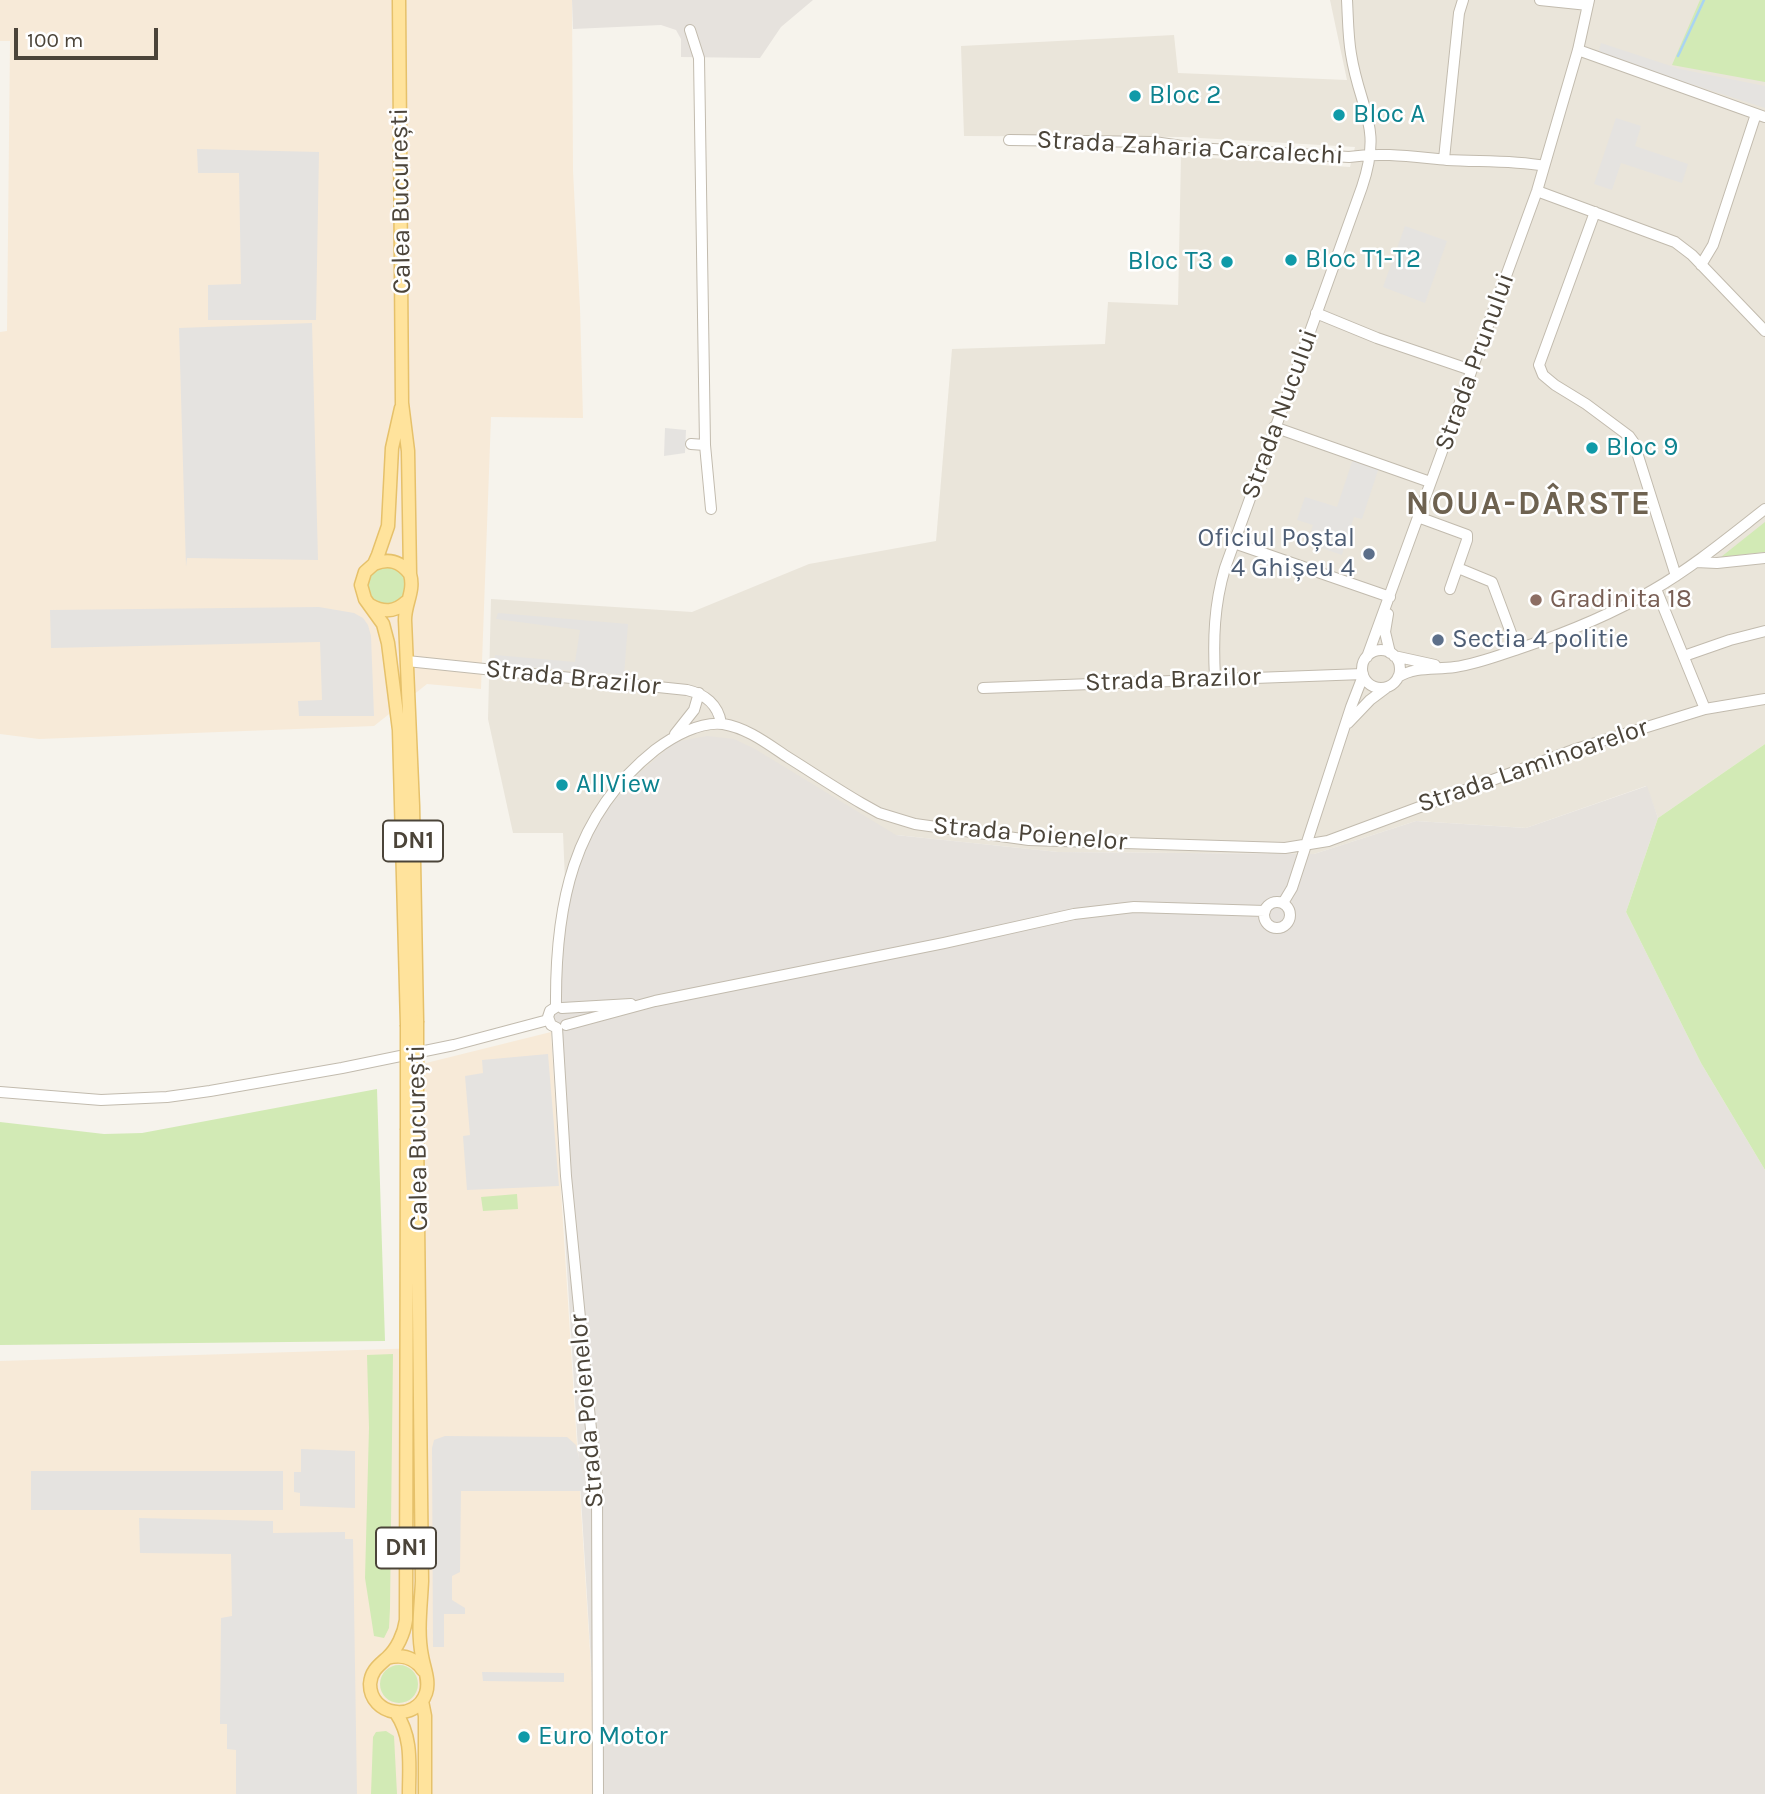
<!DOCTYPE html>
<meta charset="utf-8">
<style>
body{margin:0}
#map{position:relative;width:1765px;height:1794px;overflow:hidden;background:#f6f3ec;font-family:Karla,sans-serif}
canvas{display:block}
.scale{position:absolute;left:14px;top:28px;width:144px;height:32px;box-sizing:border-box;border:4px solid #4b4439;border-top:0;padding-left:9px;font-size:21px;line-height:24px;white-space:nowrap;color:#4b4439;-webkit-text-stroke:5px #fff;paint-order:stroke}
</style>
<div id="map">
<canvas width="1765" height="1794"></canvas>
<div class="scale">100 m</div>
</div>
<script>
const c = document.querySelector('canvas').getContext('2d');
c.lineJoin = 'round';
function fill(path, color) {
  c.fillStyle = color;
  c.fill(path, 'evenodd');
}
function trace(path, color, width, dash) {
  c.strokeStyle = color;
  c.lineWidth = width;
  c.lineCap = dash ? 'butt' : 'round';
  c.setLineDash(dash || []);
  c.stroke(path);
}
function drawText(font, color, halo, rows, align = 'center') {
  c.font = font + ' Karla,sans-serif';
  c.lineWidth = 5;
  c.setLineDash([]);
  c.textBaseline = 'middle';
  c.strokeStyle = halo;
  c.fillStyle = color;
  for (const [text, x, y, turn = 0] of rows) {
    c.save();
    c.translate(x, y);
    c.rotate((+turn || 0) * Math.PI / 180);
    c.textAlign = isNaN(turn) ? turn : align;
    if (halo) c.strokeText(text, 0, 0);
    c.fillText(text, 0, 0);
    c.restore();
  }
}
fill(new Path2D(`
 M1330,0h435v744l-107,74 -12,-32 -120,42 -110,-7 -102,33 -256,-2 -162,-17 -330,69 -3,-71h-50l-25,-114 3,-120 201,13 117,-48 127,-23 16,-192 153,-5 3,-42 70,3 3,-149 169,11 5,-20 -172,-10 -219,-1 -3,-90 213,-11 4,38 169,7z`), '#eae5da');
fill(new Path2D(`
 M0,0h572l1,171 7,137 3,110 -92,-1 -10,272 -54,-5 -53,42 -335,13 -39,-5v-402l7,-1 3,-290h-10z
 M551,1032l48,762h-599v-433l423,-13 -9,-282z`), '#f7ead8');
fill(new Path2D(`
 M572,0h241l-32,27 -21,31 -79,-1v-18l-5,-9 -15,-5 -88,4z
 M707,736l27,3 21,10 141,86 162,17 256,2 102,-33 110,7 121,-42 11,32 -32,94 75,151 64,107v624h-1166l-48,-788 15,-102 7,-30 17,-37 16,-26 30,-35 39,-34z`), '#e6e2dd');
fill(new Path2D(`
 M1700,0h65v82l-93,-17z
 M1765,522v30l-44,5z
 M368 586a19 19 0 1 1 38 0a19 19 0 1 1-38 0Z
 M1765,744v426l-64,-107 -75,-151 32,-94z
 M377,1089l8,252 -385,4v-223l104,12 38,-1z
 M517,1194l1,15 -35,2 -2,-14z
 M393,1354l-3,254 -1,20 -5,10 -10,-2 -9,-58 4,-150 -2,-73z
 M380 1684a19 19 0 1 1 38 0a19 19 0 1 1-38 0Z
 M386,1731l8,5 3,58h-26l2,-57 3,-5z`), '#d2eab5');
fill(new Path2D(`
 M1601,43l79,26 85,17v22l-167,-54z
 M1616,118l25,8 -6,20 53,18 -6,19 -61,-20 -9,27 -18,-6z
 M197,149l122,3 -3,168h-108v-35l33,-1 -2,-111h-41z
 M1405,226l42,15 -22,62 -42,-16z
 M312,323l6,237 -131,-2 -1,9 -7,-239z
 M665,428l21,2 -1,23 -21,3z
 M1353,459l26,8 -17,52 -8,-2 -12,38 -35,-12 6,-18 -16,-5 8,-23 32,10z
 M319,607l35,6 9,5 5,7 3,11 3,80h-75l-1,-15 24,-1 -2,-58 -269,6 -1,-38z
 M498,613l130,11 -4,51 -130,-11 1,-9 80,7 5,-32 -84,-11z
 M548,1054l11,132 -92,4 -4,-54 7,-1 -5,-59 18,-3 -1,-13z
 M445,1436l122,1 9,8 9,38v8h-124l-1,81 -8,4v24l13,8v6h-21v33h-11l-1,-199 2,-8z
 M301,1449l54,2v57l-55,-2v-13l-6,-1v-20h7z
 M31,1471h252v39h-252z
 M139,1518l134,3v12l72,-1v7h8l4,255h-121v-44l-9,-1v-25h-7l1,-106 11,-2 -1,-62 -91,-1z
 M482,1672l82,1v9l-81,-1z`), '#e5e3e0');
trace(new Path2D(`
 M1678,56l26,-56`), '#a9d4f2', 2.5);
const minor = new Path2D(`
 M1540,0l48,5
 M690,30l9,28 6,387 6,64
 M1578,50l187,67
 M1009,140l145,2 42,6 153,9c33,-5 65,0 98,3 32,2 65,0 97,6
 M1444,159l15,-146 4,-13
 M1537,191l138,51 17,13 73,76
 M1595,212l-56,153 4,10 12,10 31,19 43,32 5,7 42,133
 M1701,265l12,-20 43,-131
 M1316,313l61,25 94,32
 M1274,427l156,55
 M691,444l14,1
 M1418,517l49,18v5l-17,49
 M1234,543l156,54
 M1696,562l21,1 48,-5
 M1458,568l34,14 25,67
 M1656,589l49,120
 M1388,614l-3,18 5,21
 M1362 669a19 19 0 1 1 38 0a19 19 0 1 1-38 0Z
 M1394,656l41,9
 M1684,656l46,-16 35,-9
 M1367,657l170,-466 41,-141 11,-50
 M407,661l280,29c18,4 31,15 34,33
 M1398,677c18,-11 37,-7 57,-10 22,-3 45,-12 66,-19 45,-15 91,-34 132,-58 40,-23 76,-53 112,-81
 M1215,678c-2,-39 -1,-73 10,-110l137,-381c21,-62 -2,-76 -11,-133 -3,-17 -3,-36 -4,-54
 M983,688l380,-14
 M1348,723l22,-23 16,-12
 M675,734l19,-24 5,-17
 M1264 915a13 13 0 1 1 26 0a13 13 0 1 1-26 0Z
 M1283,903l9,-15 59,-181 12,-31
 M562,1008l69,-4
 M566,1025l89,-24 289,-58 130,-29 60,-7 131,4
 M0,1092l101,8 66,-3 43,-6 132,-23 112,-23 94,-25
 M598,1794l-1,-304 -31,-314 -9,-148 -6,-3 -3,-8 2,-6 6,-4c-1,-101 16,-191 99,-257 17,-13 45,-29 68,-26 25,4 46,21 66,34 24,15 48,31 72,45l18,10 36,11 114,16 256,8 43,-7 248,-92 129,-40 60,-10`);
const major = new Path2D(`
 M399,0l3,403 6,48 2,123c5,17 -5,29 -5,46l8,186 4,215
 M401,408l-9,40 -4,78 -10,29 -4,9 -9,8 -4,13 4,14 18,25 5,19 11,87 8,295
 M374,564c15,-6 26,-3 36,10
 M370,605c14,8 25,7 36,-3
 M407,1130l-1,490c-2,14 -9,29 -19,38 -9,8 -16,13 -17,26 0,32 46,39 56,9 4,-12 -2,-25 -4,-37 -5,-24 -1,-51 0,-75l-5,-452
 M387,1658c15,-4 27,-1 36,12
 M422,1701l3,15v78
 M396,1713c17,25 13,52 13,81`);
trace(minor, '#c2bbae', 12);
trace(major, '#e6c16a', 15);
trace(minor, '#fff', 10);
trace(major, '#ffe39c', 12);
const majorBridge = new Path2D(`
 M417,1129v-108
 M407,1130v-105`);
trace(majorBridge, '#e6c16a', 15, []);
trace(majorBridge, '#ffe39c', 12);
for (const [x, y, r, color] of [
 [1135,96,7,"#0f9aa8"],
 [1339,115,7,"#0f9aa8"],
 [1291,260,7,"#0f9aa8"],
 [1227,262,7,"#0f9aa8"],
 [1592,448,7,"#0f9aa8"],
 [1369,554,7,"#5c6f8a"],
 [1536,600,7,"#8d6e63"],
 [1438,640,7,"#5c6f8a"],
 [562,785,7,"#0f9aa8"],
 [524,1737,7,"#0f9aa8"]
]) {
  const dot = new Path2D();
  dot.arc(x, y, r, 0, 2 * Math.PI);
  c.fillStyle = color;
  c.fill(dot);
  trace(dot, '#fff', 2.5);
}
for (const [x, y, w] of [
 [413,841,60],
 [406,1548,60]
]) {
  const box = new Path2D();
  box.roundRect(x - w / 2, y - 20.5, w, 41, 5);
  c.fillStyle = '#fff';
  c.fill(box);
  trace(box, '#4b4439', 2);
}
drawText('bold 24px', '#4b4439', null, [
 ["DN1",413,841],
 ["DN1",406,1548]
]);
drawText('26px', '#0d838f', '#fff', [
 ["Bloc 2",1149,96],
 ["Bloc A",1353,115],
 ["Bloc T1-T2",1305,260],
 ["Bloc T3",1213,262,"right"],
 ["Bloc 9",1606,448],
 ["AllView",576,785],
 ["Euro Motor",538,1737]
], 'left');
drawText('26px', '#4b4439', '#fff', [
 ["Strada Zaharia Carcalechi",1190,148,3],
 ["Calea București",401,201,-91],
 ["Strada Prunului",1475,362,-70],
 ["Strada Nucului",1280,414,-70],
 ["Strada Brazilor",573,678,6],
 ["Strada Brazilor",1173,680,-2],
 ["Strada Laminoarelor",1533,766,-19],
 ["Strada Poienelor",1030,834,5],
 ["Calea București",418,1138,-91],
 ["Strada Poienelor",587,1411,-95]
]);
drawText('26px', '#4e5e75', '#fff', [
 ["Oficiul Poștal",1355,539],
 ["4 Ghișeu 4",1355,569],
 ["Sectia 4 politie",1452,640,"left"]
], 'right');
drawText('26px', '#785e54', '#fff', [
 ["Gradinita 18",1550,600]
], 'left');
c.letterSpacing = '2px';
drawText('bold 33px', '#6e6250', '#fff', [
 ["NOUA-DÂRSTE",1529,505]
]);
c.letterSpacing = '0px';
</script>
